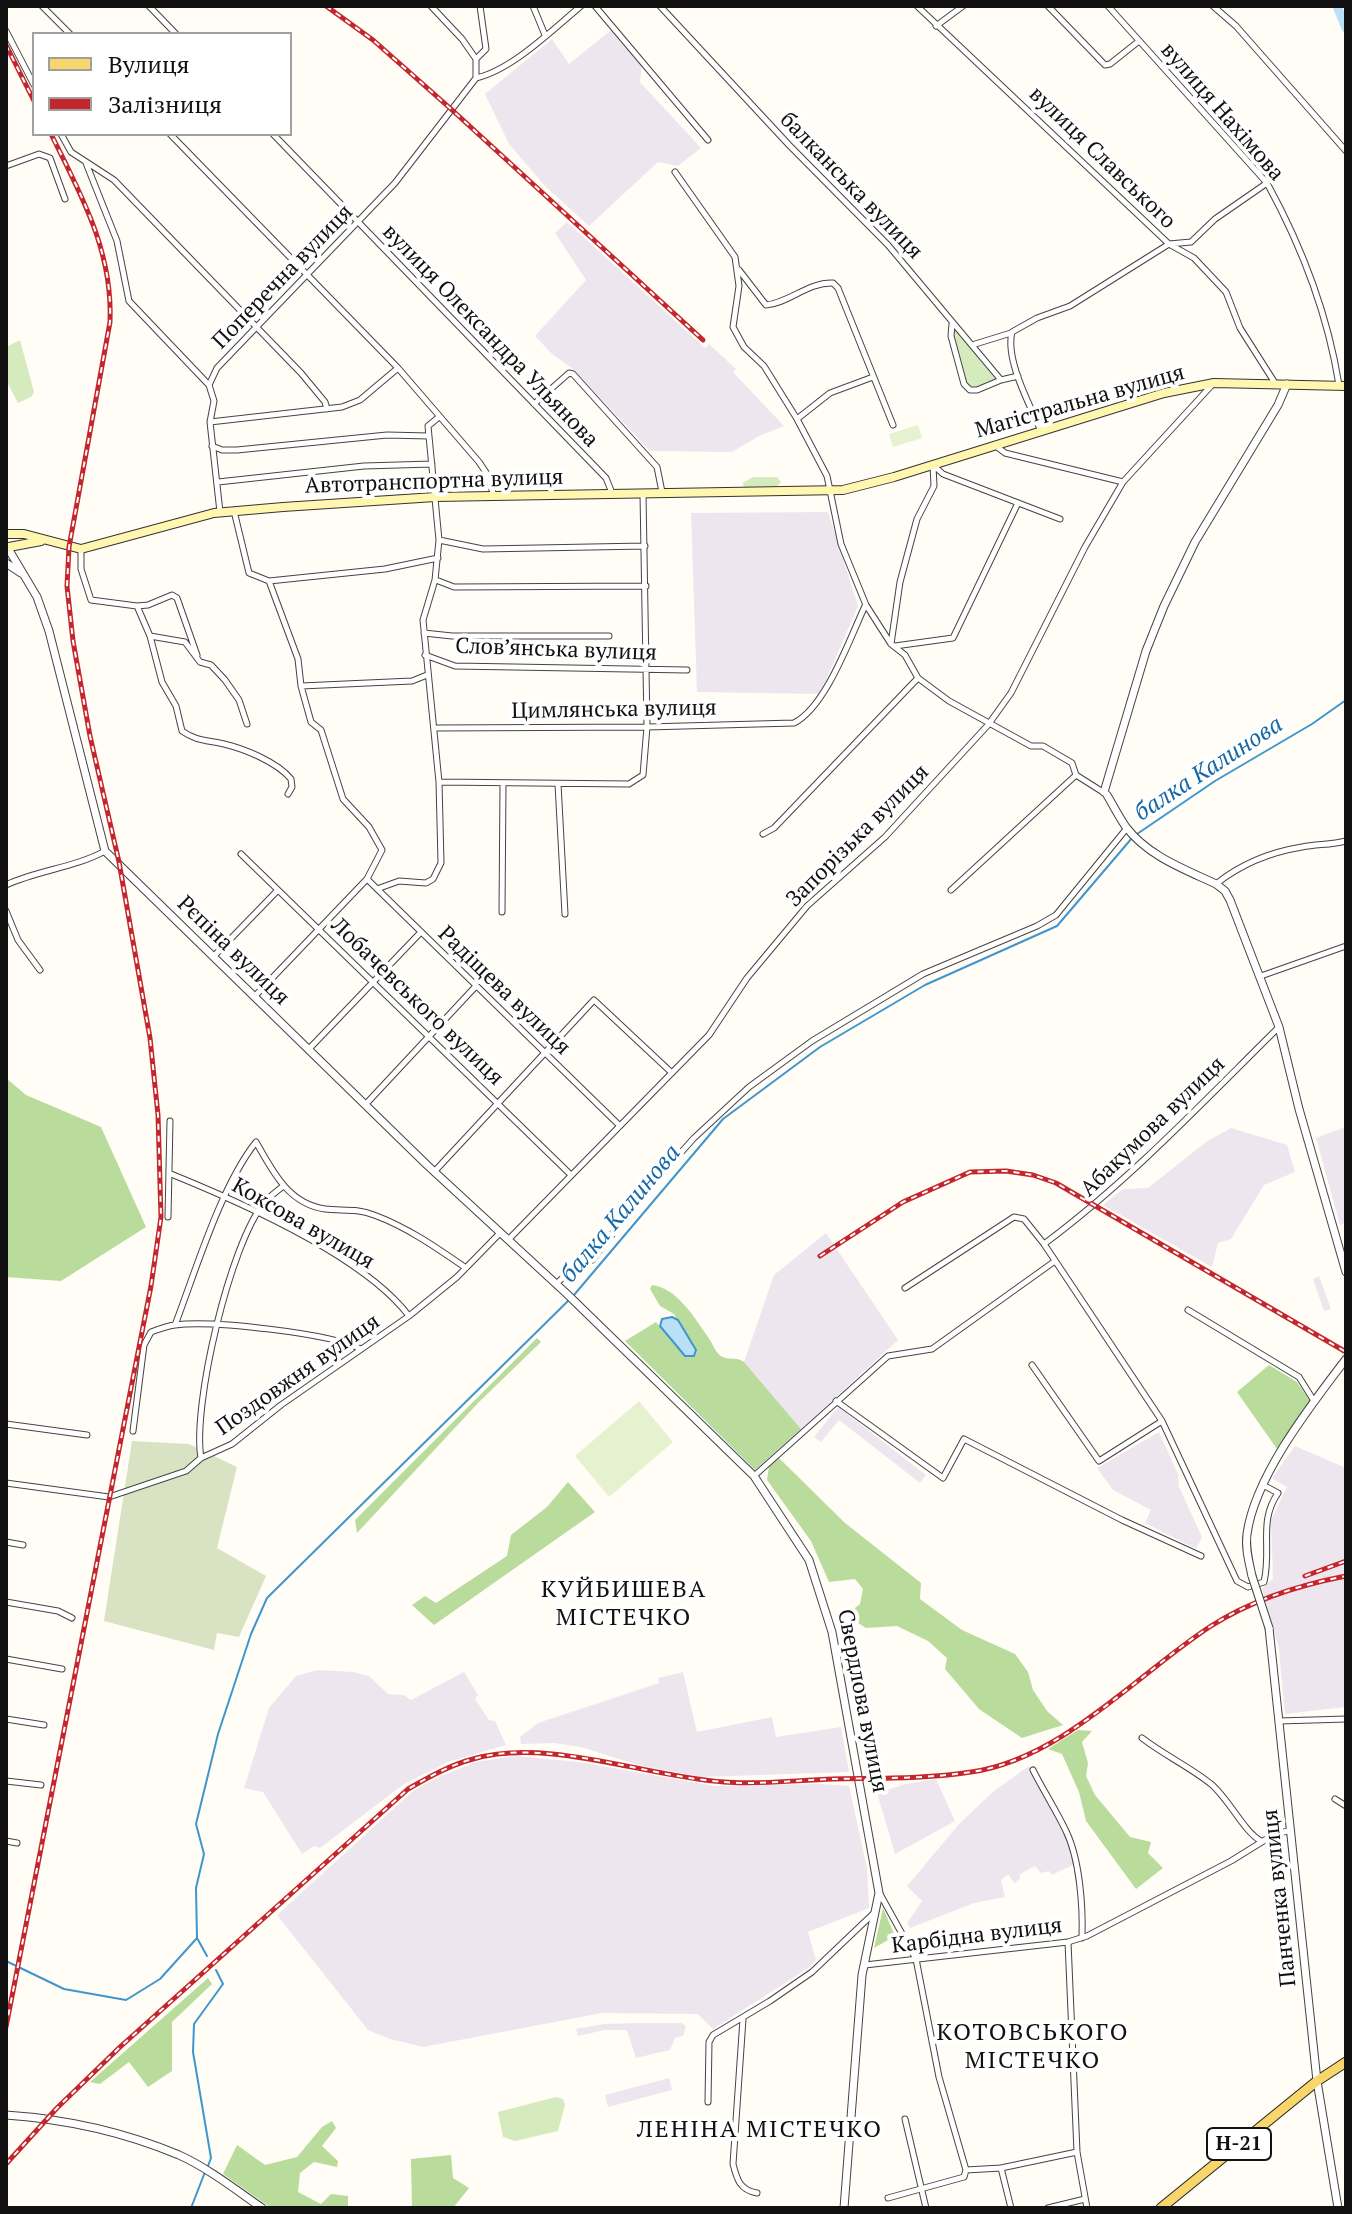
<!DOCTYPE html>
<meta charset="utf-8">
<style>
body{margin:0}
#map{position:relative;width:1352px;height:2214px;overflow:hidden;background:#fffdf5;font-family:"PT Serif",serif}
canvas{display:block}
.frame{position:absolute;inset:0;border:8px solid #111;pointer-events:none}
.legend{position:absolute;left:32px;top:32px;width:260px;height:104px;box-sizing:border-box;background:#fff;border:2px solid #a0a0a0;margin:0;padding:10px 14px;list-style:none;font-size:24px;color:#111}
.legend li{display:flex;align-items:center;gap:16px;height:40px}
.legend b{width:40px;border:2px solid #a0a0a0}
</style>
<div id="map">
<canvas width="1352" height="2214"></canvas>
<div class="frame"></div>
<ul class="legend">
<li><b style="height:10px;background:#f9d66b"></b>Вулиця</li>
<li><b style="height:10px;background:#c4262e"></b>Залізниця</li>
</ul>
</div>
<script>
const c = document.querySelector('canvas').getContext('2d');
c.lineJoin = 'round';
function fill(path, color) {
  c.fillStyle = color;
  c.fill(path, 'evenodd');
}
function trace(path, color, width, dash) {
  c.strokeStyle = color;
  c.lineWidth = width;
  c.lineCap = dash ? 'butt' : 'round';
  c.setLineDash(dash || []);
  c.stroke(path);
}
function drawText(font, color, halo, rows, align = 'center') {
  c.font = font + ' "PT Serif",serif';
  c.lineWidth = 8;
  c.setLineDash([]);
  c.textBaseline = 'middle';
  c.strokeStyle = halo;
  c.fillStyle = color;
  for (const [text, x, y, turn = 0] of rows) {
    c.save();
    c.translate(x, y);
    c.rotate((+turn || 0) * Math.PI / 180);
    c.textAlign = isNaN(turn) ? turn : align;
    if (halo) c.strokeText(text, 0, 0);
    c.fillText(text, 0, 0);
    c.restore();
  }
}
fill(new Path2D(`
 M611,30l31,35 -2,17 61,66 -23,18 -20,-4 -69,64 -45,-41 -35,-41 -24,-50 67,-55 17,25z
 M567,222l138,126 4,-4 27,25 -3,3 51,54 -25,10 -27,16 -82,-1 -77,-82 -21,-15 -17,-18 51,-56 -31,-47z
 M828,512l30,94 -38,88 -123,-2 -6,-179z
 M1345,1127l1,96 -6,2 -24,-87z
 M1231,1128l56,17 8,27 -31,13 -33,54 -13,4 -6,24 -109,-62 20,-16 25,-1 58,-46z
 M826,1233l72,107 -97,89 -57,-67 30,-87z
 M1319,1276l12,33 -7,2 -11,-32z
 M838,1407l88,68 -6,8 -81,-63 -18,22 -7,-5z
 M1159,1432l19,42 1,13 23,50 -6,12 -51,-26 6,-13 -38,-20 -16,-22z
 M1295,1446l51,22v239l-61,7 -6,-65 -17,-61 11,-9 -2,-59 16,-33 -15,-9z
 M317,1670l36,2 16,4 19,18 16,1 7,5 53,-28 14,23 -3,4 14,21 6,1 11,24 -58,17 -44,22 -84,64 -6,-2 -12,8 -39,-62 -19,-4 25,-80 27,-32z
 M683,1672l14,60 75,-15 4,20 65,-10 8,45 -148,5 -63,-12 -57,-18 -27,-4 -33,1 -1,-7 18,-14 121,-40 -1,-5z
 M516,1756l63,6 136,24 105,-2 29,2 18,82 2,40 -61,24 8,28 -9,9 -94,60 -15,-15 -96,-1 -179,34 -33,-8 -22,-9 -91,-115 135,-123 24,-14 40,-16z
 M1029,1766l38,75 6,24 -21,10 -3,-4 -8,2 -6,-7 -15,8v5l-6,4 -6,-9 -7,6 4,17 -31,6 -64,25 -3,-5 15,-22 -15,-15 52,-62 35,-33z
 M936,1779l19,42 -60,33 -18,-61 29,-9z
 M640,2023h41l5,3 -3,10 -8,2 -5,12 -34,8 -9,-28h-23l-26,6 -2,-7 28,-5z
 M669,2078l3,12 -64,17 -3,-12z`), '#eee6ef');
fill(new Path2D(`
 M954,328l42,52c-10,4 -20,11 -30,4l-13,-50z
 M20,340l14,52 -3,5 -13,6 -12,-23v-33z
 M753,477h24l4,5 -5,6h-32l-1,-5z
 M556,2097l7,2 2,6 -7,26 -43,10 -12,-4 -5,-25z`), '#d5ebbd');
fill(new Path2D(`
 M6,1078l20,17 75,32 45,100 -85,54 -55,-4z
 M652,1285c26,3 44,35 58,55 3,5 6,13 11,16 7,5 15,0 23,6l57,67 -46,41 -130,-129 31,-19 20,25 20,3 -22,-36 -14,-8 -10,-17z
 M537,1338l4,4 -62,60 -122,131 -2,-13z
 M1269,1365l28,17 13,19 -33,48 -40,-57z
 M778,1457l67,66 76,60 -1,16 42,31 53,24 13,18 5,18 14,21 16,14 -41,13 -43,-29 -34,-40 2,-11 -19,-17 -31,-15 -31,2 -20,-13 14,-11 3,-15 -8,-10 -26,3 -18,-41 -44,-61 2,-14z
 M568,1482l27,30 -161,113 -22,-20 13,-9 11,7 71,-47 4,-21 36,-28z
 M1078,1730l14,1 -10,11 6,21 -2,13 9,19 35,42 21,5 -3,11 15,15 -27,21 -50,-68 -7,-29 -17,-38 -14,-5z
 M883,1908l12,28 -21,12z
 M208,1978l4,6 -40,38v49l-24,16 -19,-25 -29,22 -10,-2z
 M332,2121l4,7 -14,18 16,15 -1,6 -23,-5 -14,11 -2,19 23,12 10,-10 17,2v12h-77l-48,-34 14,-29 28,20 32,-8 25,-30z
 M451,2155l2,23 16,10 -16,20h-41l-1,-49z`), '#b9dc9c');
fill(new Path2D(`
 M132,1441l57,3 48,23 -20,81 49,28 -27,61 -22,-4 -3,17 -110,-29z`), '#d9e3c4');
fill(new Path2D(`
 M918,425l4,13 -29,9 -4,-13z
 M639,1401l34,41 -64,55 -34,-41z`), '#e6f2cf');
const water = new Path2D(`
 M672,1317l6,3 18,30 -2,6h-9l-25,-30 2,-7z`);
fill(water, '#b9e0f7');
trace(water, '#3f96cf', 2);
trace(new Path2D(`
 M1137,834l78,-53 97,-57 34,-24
 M574,1295l149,-176 97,-72 105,-62 132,-59 75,-88
 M207,1956l-10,-18 -1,-50 8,-34 -8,-30 22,-90 33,-100 16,-36 303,-299
 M6,1961l58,28 62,11 34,-21 37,-41
 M208,2166l3,-8 -18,-106 1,-28 29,-40 -7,-14
 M191,2208l14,-36`), '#3f96cf', 2);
trace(new Path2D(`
 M1337,6l9,22`), '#b9e0f7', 9);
const minor = new Path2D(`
 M42,6l28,28
 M149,6l27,28
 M431,6l31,33 14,20v19
 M533,6l12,29
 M595,6l113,134
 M660,6l129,139 99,100 113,135 17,-4
 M917,6l252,238 25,14 32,34 14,36 35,55
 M1048,6l57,59 5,-1 29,-23
 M1108,6l159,177c34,62 61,133 72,202
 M1213,6l23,20 110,125
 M936,26l27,-20
 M6,31l28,54
 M476,59l10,-10 -6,-43
 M61,134l10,18 43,28 187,193 24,29 2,7
 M170,134l228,234 81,94 8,12 7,22
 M273,134l333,344 6,15
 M86,163l31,78 12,60 80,84
 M6,166l33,-12 11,4 15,41
 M675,172l60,85 4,29 -6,41 11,20 20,19 33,53 30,57 14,68 25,61 25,39 14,11 13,23 31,23 82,45h12l29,17 4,12 30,19
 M739,270l27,35c23,-2 42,-23 67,-22l5,5 55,137
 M952,324l-1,12 13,48 6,6h7l24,-10
 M972,345l39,-12
 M534,404l35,-31 4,1 84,93 5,25
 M797,419l33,-26 43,-16
 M210,422l132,-15 18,-7 38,-32
 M1041,431c-11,-26 -36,-71 -29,-99l25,-14 33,-12 99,-62 22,-2 24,-23 52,-36
 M212,446l10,4h15l150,-15 42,1
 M996,446l9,7 118,29
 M933,465l10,9 117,45
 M218,482l146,-16 68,-2
 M234,511l15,62 20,8 29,78 3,27 10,36 10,8 22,69 26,28 13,23 -15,29 -113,118
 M220,512l-10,-90 4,-21 -5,-16 8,-17 178,-185 81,-105c36,-8 76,-48 105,-72
 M439,540l44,9 162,-3
 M81,549v20l10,31 46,6 13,30 35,6 15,20 11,3 14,15 14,20 8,24
 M436,580l18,7 192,-1
 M269,581l116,-12 53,-11
 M137,606l11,-1 24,-10 5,3 20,57
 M424,633l28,3h157
 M150,636l12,46 14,24 6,25c14,10 25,9 42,13 21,5 53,18 67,35l1,8 -4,7
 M891,644l9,-62 17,-63 17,-33 -1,-20
 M895,646l58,-8 64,-133
 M425,655l30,11 232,4
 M301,686l111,-5 15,-6
 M434,728l213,-1 147,-4c32,-16 56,-85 71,-117
 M439,782l190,2 14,-9 4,-48 -4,-233
 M558,784l7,130
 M763,834l11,-6 144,-150
 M241,854l330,321
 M367,879l252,246
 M1216,884c25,-20 55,-32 86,-37 15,-3 29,-2 44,-6
 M6,885c32,-15 68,-17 99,-34
 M377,889l22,-8 27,2 7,-4 8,-16 -2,-81 -16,-162 12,-40 4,-40 -11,-114 11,-9
 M951,890l125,-115
 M6,911l12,29 22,30
 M502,912l1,-128
 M213,957l64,-66
 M1261,976l85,-30
 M308,1050l113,-118
 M365,1105l111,-119
 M434,1172l160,-172 78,73
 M171,1174c69,28 193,82 238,142
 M168,1217l2,-96
 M508,1240l201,-205 38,-57 60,-72 78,-69 103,-112 23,-32 74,-146 38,-65 88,-96
 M1044,1244c86,-64 159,-142 235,-217
 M556,1284l14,-13 22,-11 50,-64 52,-58 55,-51 63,-46 111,-67 114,-48 19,-11 71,-87
 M905,1288l109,-71 10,2 20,25 118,177 75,160 11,6 16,-5c8,-34 -6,-60 14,-89l-15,-8
 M1188,1310l111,67 15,24
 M175,1325c21,-55 46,-139 81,-183 16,28 32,62 69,67 17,2 31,-1 49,6 33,12 63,33 92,53
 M1032,1365l67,96 63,-40
 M836,1401l107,77 21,-39 158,81 79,36
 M6,1424l81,11
 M133,1431l11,-86 7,-13c8,-3 16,-6 24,-7 36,-5 154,8 186,24
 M201,1458c-9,-52 29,-214 63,-255 5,-6 12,-11 18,-16
 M754,1476l134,-120 44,-7 123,-88
 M6,1483l103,14 77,-26 15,-13 31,-14 49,-39 128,-89 48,-39 43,-44
 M6,1542l17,3
 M6,1602l52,9 14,7
 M6,1659l56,10
 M6,1719l38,6
 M1279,1721l67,-2
 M1142,1738c22,17 48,29 69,46 18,15 33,48 50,57
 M1033,1770c10,20 23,40 33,61 14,29 17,76 16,107
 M6,1781l35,4
 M1335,1799l11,7
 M6,1841l11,2
 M880,1894l36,65 23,118 27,93
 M1068,1942l9,210 10,56
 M865,1965l203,-23 19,-6 144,-75 42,-26 18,-5
 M743,2019l-10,145c4,16 7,26 24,29
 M708,2102l1,-60 4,-7 57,-34 42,-29 63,-60
 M905,2119l21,89
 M1001,2168l10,40
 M888,2198l76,-21 2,-7 35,-2 76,-16
 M1048,2208l37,-9`);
const tertiary = new Path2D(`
 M9,550l28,47 12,34 56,220 322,314 140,129 187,182 55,84 23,72 47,261 -17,82 -18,233
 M6,563l15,10
 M1104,792l42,-141 18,-45 31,-64 83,-137 9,-21
 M1107,795c6,10 12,22 19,32 22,29 58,42 90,57l9,7 5,9 49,127 20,82 47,163
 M1252,1576c-3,-14 -7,-28 -5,-42 8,-58 64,-129 99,-175
 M1269,1628l48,453 21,127
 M6,2115c59,4 118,17 173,40 29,13 57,35 83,53`);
const secondary = new Path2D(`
 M6,534h18l57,15 133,-36 69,-6 152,-10 408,-7 51,-13 270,-84 50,-10 132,3
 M9,547l32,-6`);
const primary = new Path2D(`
 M1161,2208l156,-127 29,-19`);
trace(minor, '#444', 7);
trace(tertiary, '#444', 9);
trace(secondary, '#333', 10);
trace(primary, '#222', 11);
trace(minor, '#fff', 5);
trace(tertiary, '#fff', 7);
trace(secondary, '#fff6b0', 8);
trace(primary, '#f9d66b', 9);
const rail = new Path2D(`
 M326,6l47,34 78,69 252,231
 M6,45l28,56
 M820,1256l83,-54 67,-30 36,-1 27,4 23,8 290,169
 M1305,1576l41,-15
 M6,2027l145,-741 10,-69 -3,-102 -8,-77 -31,-176 -29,-126 -17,-95 -6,-55 2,-39 41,-225c3,-71 -29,-127 -59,-188
 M6,2164l51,-56 63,-61 288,-258c21,-12 42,-24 65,-30 75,-22 174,18 251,23 35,3 73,-2 109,-3 45,-1 93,0 138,-7 91,-13 166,-98 240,-146 41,-26 88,-41 135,-50`);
trace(rail, '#c4262e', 5);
trace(rail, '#fff', 2, [6]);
const tertiaryBridge = new Path2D(`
 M1252,1576l17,52`);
trace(tertiaryBridge, '#444', 9, []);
trace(tertiaryBridge, '#fff', 7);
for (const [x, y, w] of [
 [1239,2144,64]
]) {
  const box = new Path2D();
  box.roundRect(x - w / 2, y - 16, w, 32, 6);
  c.fillStyle = '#fff';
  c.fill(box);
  trace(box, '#111', 2);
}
drawText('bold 20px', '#111', null, [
 ["Н-21",1239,2144]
]);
drawText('22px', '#111', '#fff', [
 ["вулиця Нахімова",1222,112,49],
 ["вулиця Славського",1102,158,44],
 ["балканська вулиця",851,186,46],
 ["Поперечна вулиця",283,277,-46],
 ["вулиця Олександра Ульянова",490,336,46],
 ["Магістральна вулиця",1080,402,-16],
 ["Автотранспортна вулиця",434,482,-2],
 ["Слов’янська вулиця",556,650,2],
 ["Цимлянська вулиця",614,710,-1],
 ["Запорізька вулиця",858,836,-45],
 ["Рєпіна вулиця",233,951,44],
 ["Радіщева вулиця",504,991,44],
 ["Лобачевського вулиця",417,1002,44],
 ["Абакумова вулиця",1153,1127,-44],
 ["Коксова вулиця",303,1224,30],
 ["Поздовжня вулиця",298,1375,-35],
 ["Свердлова вулиця",862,1701,79],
 ["Панченка вулиця",1280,1898,-96],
 ["Карбідна вулиця",977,1936,-7]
]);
drawText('italic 24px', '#1768a6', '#fff', [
 ["балка Калинова",1209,769,-33],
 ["балка Калинова",621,1214,-50]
]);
c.letterSpacing = '2px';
drawText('24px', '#111', '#fff', [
 ["КУЙБИШЕВА",624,1590],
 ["МІСТЕЧКО",624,1618],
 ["КОТОВСЬКОГО",1033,2033],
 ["МІСТЕЧКО",1033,2061],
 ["ЛЕНІНА МІСТЕЧКО",760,2130]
]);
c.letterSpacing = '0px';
</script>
